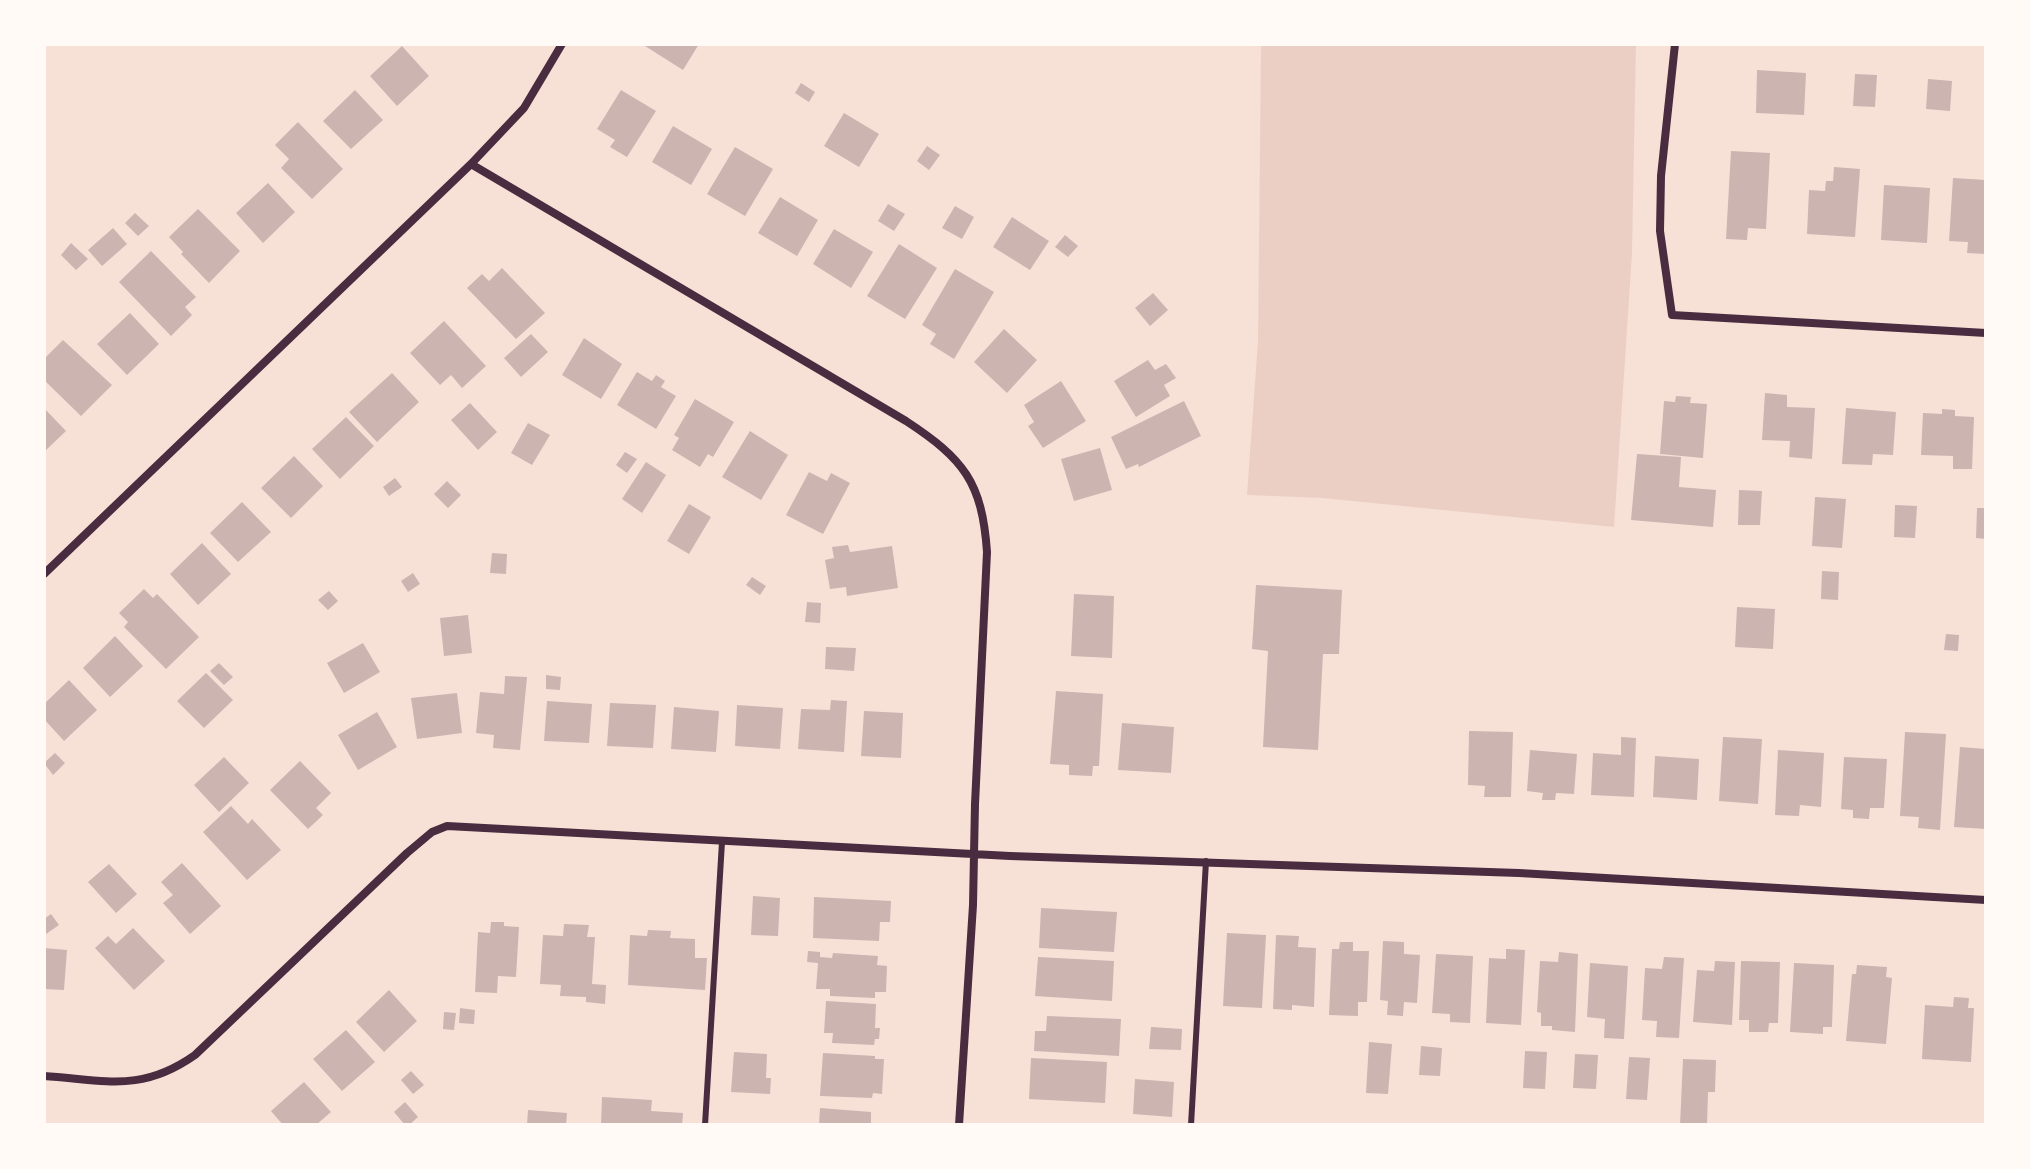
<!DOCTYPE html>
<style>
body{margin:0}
#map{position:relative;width:2030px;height:1169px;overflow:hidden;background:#f7e1d7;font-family:"PT Sans",sans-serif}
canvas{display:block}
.frame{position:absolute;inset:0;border:46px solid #fffaf5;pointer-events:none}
</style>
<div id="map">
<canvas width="2030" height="1169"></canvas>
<div class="frame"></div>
</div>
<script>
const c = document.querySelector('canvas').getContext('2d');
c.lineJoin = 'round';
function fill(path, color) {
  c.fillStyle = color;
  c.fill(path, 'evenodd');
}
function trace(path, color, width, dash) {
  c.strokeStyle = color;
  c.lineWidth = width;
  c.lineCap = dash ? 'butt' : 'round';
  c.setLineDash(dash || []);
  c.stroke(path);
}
fill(new Path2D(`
 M1261,44h375l-4,209 -18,274 -292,-29 -75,-3 11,-154z`), '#ebcfc5');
fill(new Path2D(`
 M646,44h53l-16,26 -38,-24z
 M402,46l27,30 -32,30 -27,-30z
 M1757,70l49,3 -2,42 -48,-2z
 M1855,74l22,1 -2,32 -22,-1z
 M1928,79l24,2 -2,30 -24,-2z
 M801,83l14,9 -6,10 -14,-9z
 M355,90l28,30 -32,29 -28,-28z
 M621,90l35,21 -29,46 -17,-10 5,-7 -18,-11z
 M844,113l35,21 -20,33 -35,-21z
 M298,122l45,47 -31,30 -31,-31 8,-9 -14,-14z
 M673,126l39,23 -21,36 -39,-23z
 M927,146l13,9 -11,15 -12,-9z
 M735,147l38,22 -28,47 -38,-22z
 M1731,151l39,2 -4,76 -18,-1 -1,12 -21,-1z
 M1834,167l26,2 -5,68 -48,-3 2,-44 16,1 1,-10h7z
 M1953,178l33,2v74l-19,-1 1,-11 -19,-1z
 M268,183l27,29 -32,31 -27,-30z
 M1884,185l46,3 -3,55 -46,-3z
 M780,197l38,23 -21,36 -39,-23z
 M888,204l17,10 -11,17 -16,-10z
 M955,206l19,11 -12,22 -20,-11z
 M198,209l42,42 -31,32 -28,-29 2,-2 -14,-15z
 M135,213l14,13 -11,10 -13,-13z
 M1012,217l37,24 -19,29 -37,-23z
 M113,228l14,16 -25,22 -14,-16z
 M834,229l39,23 -22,36 -38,-24z
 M1065,235l13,11 -10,11 -13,-10z
 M71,243l17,16 -12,11 -15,-15z
 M899,244l38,24 -32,51 -38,-23z
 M151,251l45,46 -11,10 7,8 -21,21 -52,-54z
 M502,268l43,45 -29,26 -49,-51 15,-14 7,7z
 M955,269l39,23 -40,67 -24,-15 6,-10 -14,-9z
 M1153,293l15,17 -18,16 -15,-18z
 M130,313l29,31 -32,31 -30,-31z
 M444,321l42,45 -24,22 -11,-13 -11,10 -30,-32z
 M1004,329l33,31 -30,33 -33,-31z
 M531,334l17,18 -27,25 -17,-19z
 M584,338l38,26 -21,35 -39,-24z
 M63,340l49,45 -31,31 -37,-36v-21z
 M1148,360l7,10 11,-6 10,14 -12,7 6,11 -34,21 -22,-36z
 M637,372l15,9 4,-6 9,6 -4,6 15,9 -20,33 -39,-24z
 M392,373l27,29 -42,40 -28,-30z
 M1061,381l25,40 -43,27 -15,-22 6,-4 -10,-17z
 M1765,393l22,2v12l28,1 -3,51 -23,-2 1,-16 -28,-1z
 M1676,396l15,1 -1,6 17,1 -4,54 -43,-4 4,-53 11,1z
 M695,399l39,23 -21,35 -5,-3 -8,13 -28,-17 7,-12 -5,-3z
 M1184,401l17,35 -62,31 -1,-3 -12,5 -15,-32z
 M470,403l27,29 -19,18 -27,-30z
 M44,408l22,23 -22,21z
 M1846,408l50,4 -3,43 -20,-1 -1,11 -30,-1z
 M1942,409l13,1v6l19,1 -2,52h-19v-13l-32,-1 2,-42 19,1z
 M346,417l28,29 -34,33 -28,-30z
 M528,423l22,12 -18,30 -21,-12z
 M750,431l38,24 -27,45 -39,-23z
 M1100,448l12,42 -38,11 -13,-42z
 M625,452l12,7 -10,14 -11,-8z
 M1637,454l44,3 -2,30 37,3 -3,37 -82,-7z
 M294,456l29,30 -32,32 -30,-30z
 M646,462l20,13 -24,38 -20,-14z
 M809,472l18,9 4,-8 19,10 -27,51 -37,-19z
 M395,478l7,9 -13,9 -6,-9z
 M447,481l14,14 -13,13 -14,-14z
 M1739,490l23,1 -2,34h-22z
 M1815,497l31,2 -4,49 -30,-2z
 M242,502l29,30 -33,30 -28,-29z
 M689,504l22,13 -22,37 -22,-13z
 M1895,505l22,1 -2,32 -21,-1z
 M1977,508h9v31l-10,-1z
 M202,543l29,31 -33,31 -28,-31z
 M848,545l2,7 42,-6 6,42 -51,8 -1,-9 -16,2 -5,-29 9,-2 -2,-11z
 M492,553l15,1 -1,20 -16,-1z
 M1822,571l17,1 -1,28 -17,-1z
 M413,573l7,11 -12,8 -7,-11z
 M752,577l14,9 -6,9 -14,-10z
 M1256,585l86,5 -3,64h-16l-5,96 -55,-3 5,-96 -16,-2z
 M144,589l9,9 4,-4 42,43 -33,32 -42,-42 4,-5 -9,-9z
 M329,591l9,10 -10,9 -10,-10z
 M1074,594l40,2 -2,62 -41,-2z
 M807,602l14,1 -1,20 -15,-1z
 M1737,607l38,2 -2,40 -38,-2z
 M468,615l4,38 -28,3 -4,-38z
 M1946,634l13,1 -1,16 -14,-1z
 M115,636l28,30 -33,31 -27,-29z
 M363,643l17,29 -36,21 -17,-30z
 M826,647l30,1 -2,23 -29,-2z
 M219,663l14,14 -9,8 -14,-14z
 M206,673l27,27 -29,28 -27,-27z
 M546,675l15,2 -1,13 -14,-1z
 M505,676l22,1 -7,73 -27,-2 1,-13 -18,-2 4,-41 24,2z
 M69,680l28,30 -33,31 -20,-22v-15z
 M1056,691l47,3 -4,72h-6l-1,10 -23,-1v-10l-19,-1z
 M457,693l5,40 -45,6 -6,-41z
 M831,700l16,1 -3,51 -46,-3 3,-40 29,1z
 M547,701l45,3 -3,39 -45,-2z
 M610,703l46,2 -3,43 -46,-2z
 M737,705l46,3 -3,41 -45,-3z
 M674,707l45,4 -3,41 -45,-3z
 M864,711l39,2 -2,45 -40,-2z
 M377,712l20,35 -39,23 -20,-35z
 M1122,723l52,4 -3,46 -53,-3z
 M1469,731l44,1 -2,65h-27l1,-11 -17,-1z
 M1905,732l41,2 -6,96 -22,-2 1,-11 -19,-1z
 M1621,737l15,1 -2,59 -43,-2 2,-42 28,2z
 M1723,737l39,2 -4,65 -39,-3z
 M1960,747l26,2v80l-32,-2z
 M1530,750l47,4 -3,40 -18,-1 -1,7h-13l1,-7 -16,-2z
 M1778,750l46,3 -3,54 -21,-2 -1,11 -24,-1z
 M55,753l10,10 -12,12 -9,-12z
 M1655,756l44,3 -2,41 -44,-3z
 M224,757l25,26 -30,29 -25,-27z
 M1844,757l43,2 -3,49h-14l-1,11 -16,-1v-8l-12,-1z
 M300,761l31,32 -15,15 7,7 -15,14 -38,-39z
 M231,806l17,18 4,-5 29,31 -34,30 -44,-48z
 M182,863l39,43 -31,28 -27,-31 10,-8 -12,-13z
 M109,864l28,30 -21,19 -28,-31z
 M753,896l27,2 -2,38 -27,-1z
 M814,897l77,4 -1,21h-10l-1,19 -66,-3z
 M1041,908l76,4 -3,40 -75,-4z
 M51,914l8,11 -13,9 -2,-15z
 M491,922h13v4l15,1 -3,50 -18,-1 -1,17 -22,-1 3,-60 12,1z
 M564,924l25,1 -2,12h8l-3,47 14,1 -1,19 -19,-2v-5l-26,-1 1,-11 -21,-1 3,-49 20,1z
 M133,928l32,33 -31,29 -39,-42 13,-12 8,8z
 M648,930l23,1 -1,7 25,1v19h12l-2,32 -77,-5 2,-50 17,1z
 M1227,933l39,2 -4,73 -39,-2z
 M1276,935l23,1 -1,11 18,1 -2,59 -22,-2v5l-19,-1z
 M1383,941l21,1v12l16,1 -3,48 -13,-1 -1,14 -16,-1 1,-14 -8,-1z
 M1340,942h13v9h16l-2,51h-9v14l-29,-1 3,-66h7z
 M44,948l23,2 -3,40 -20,-1z
 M1506,949l19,1 -4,75 -35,-2 3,-65 17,1z
 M808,951l12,1v5l12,1 1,-5 45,3 -1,9 10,1 -1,26h-11v6l-45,-2v-7h-14l2,-26 -11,-1z
 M1559,952l19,2 -3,78 -23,-2v-4h-11v-13l-4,-1 3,-51 18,1z
 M1436,954l37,2 -3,67 -20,-1v-8l-18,-1z
 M1038,957l76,4 -2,40 -77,-5z
 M1664,957l20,1 -5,80 -23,-1 1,-16 -15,-1 3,-52 17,1z
 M1715,961l20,1 -3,63 -39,-3 4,-52 17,1z
 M1741,961l39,1 -2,61h-9l-1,9h-19v-12h-10z
 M1590,963l38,3 -4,73 -20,-1 1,-19 -18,-2z
 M1794,963l40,2 -2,62h-9v7l-33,-2z
 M1857,965l30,2 -1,10 6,1 -6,66 -40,-3 6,-67h4z
 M389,990l28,31 -33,31 -28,-30z
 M1954,997l15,1 -1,10h6l-3,54 -49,-3 3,-54 28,2z
 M826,1001l50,3 -1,24h5l-1,11h-4l-1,6 -42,-2 1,-10h-9z
 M460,1008l15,2 -1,14 -15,-1z
 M444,1012l12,1 -2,17 -11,-1z
 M1047,1016l74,3 -2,37 -85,-5 1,-20h11z
 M1151,1027l31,2 -1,21 -32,-1z
 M346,1030l29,32 -33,29 -29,-32z
 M1369,1042l23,2 -4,50 -22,-1z
 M1421,1046l21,2 -2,28 -21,-1z
 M1525,1051l22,1 -2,37 -22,-1z
 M734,1052l33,2 -1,24h5l-1,16 -39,-2z
 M823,1053l52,3v3h9l-2,35 -9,-1 -1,5 -52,-2z
 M1575,1054l23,1 -2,34 -23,-1z
 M1629,1057l21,1 -3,42 -21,-1z
 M1031,1058l76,4 -2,41 -76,-4z
 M1683,1059l33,1 -1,32h-7l-1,33h-27z
 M411,1071l13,14 -11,9 -12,-14z
 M1135,1079l39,3 -2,35 -39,-3z
 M304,1082l27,30 -15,13h-33l-12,-14z
 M602,1097l50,3 -1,11 32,2 -1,12h-81z
 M405,1102l13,15 -9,8h-4l-11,-13z
 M820,1108l51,4v13h-52z
 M528,1110l39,3 -1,12h-39z`), '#ccb4b1');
trace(new Path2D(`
 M705,1125l17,-283
 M1191,1125l15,-264`), '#4a2c40', 6);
trace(new Path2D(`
 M1675,44l-14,132 -1,55 12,84 314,18
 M471,164l435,257c58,38 76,61 81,131l-12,252 -2,101 -14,220
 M44,574l427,-410 53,-56 38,-64
 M44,1076c62,4 97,17 151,-21l212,-202 25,-21 15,-6 563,30 509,17 467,27`), '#4a2c40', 8);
</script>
